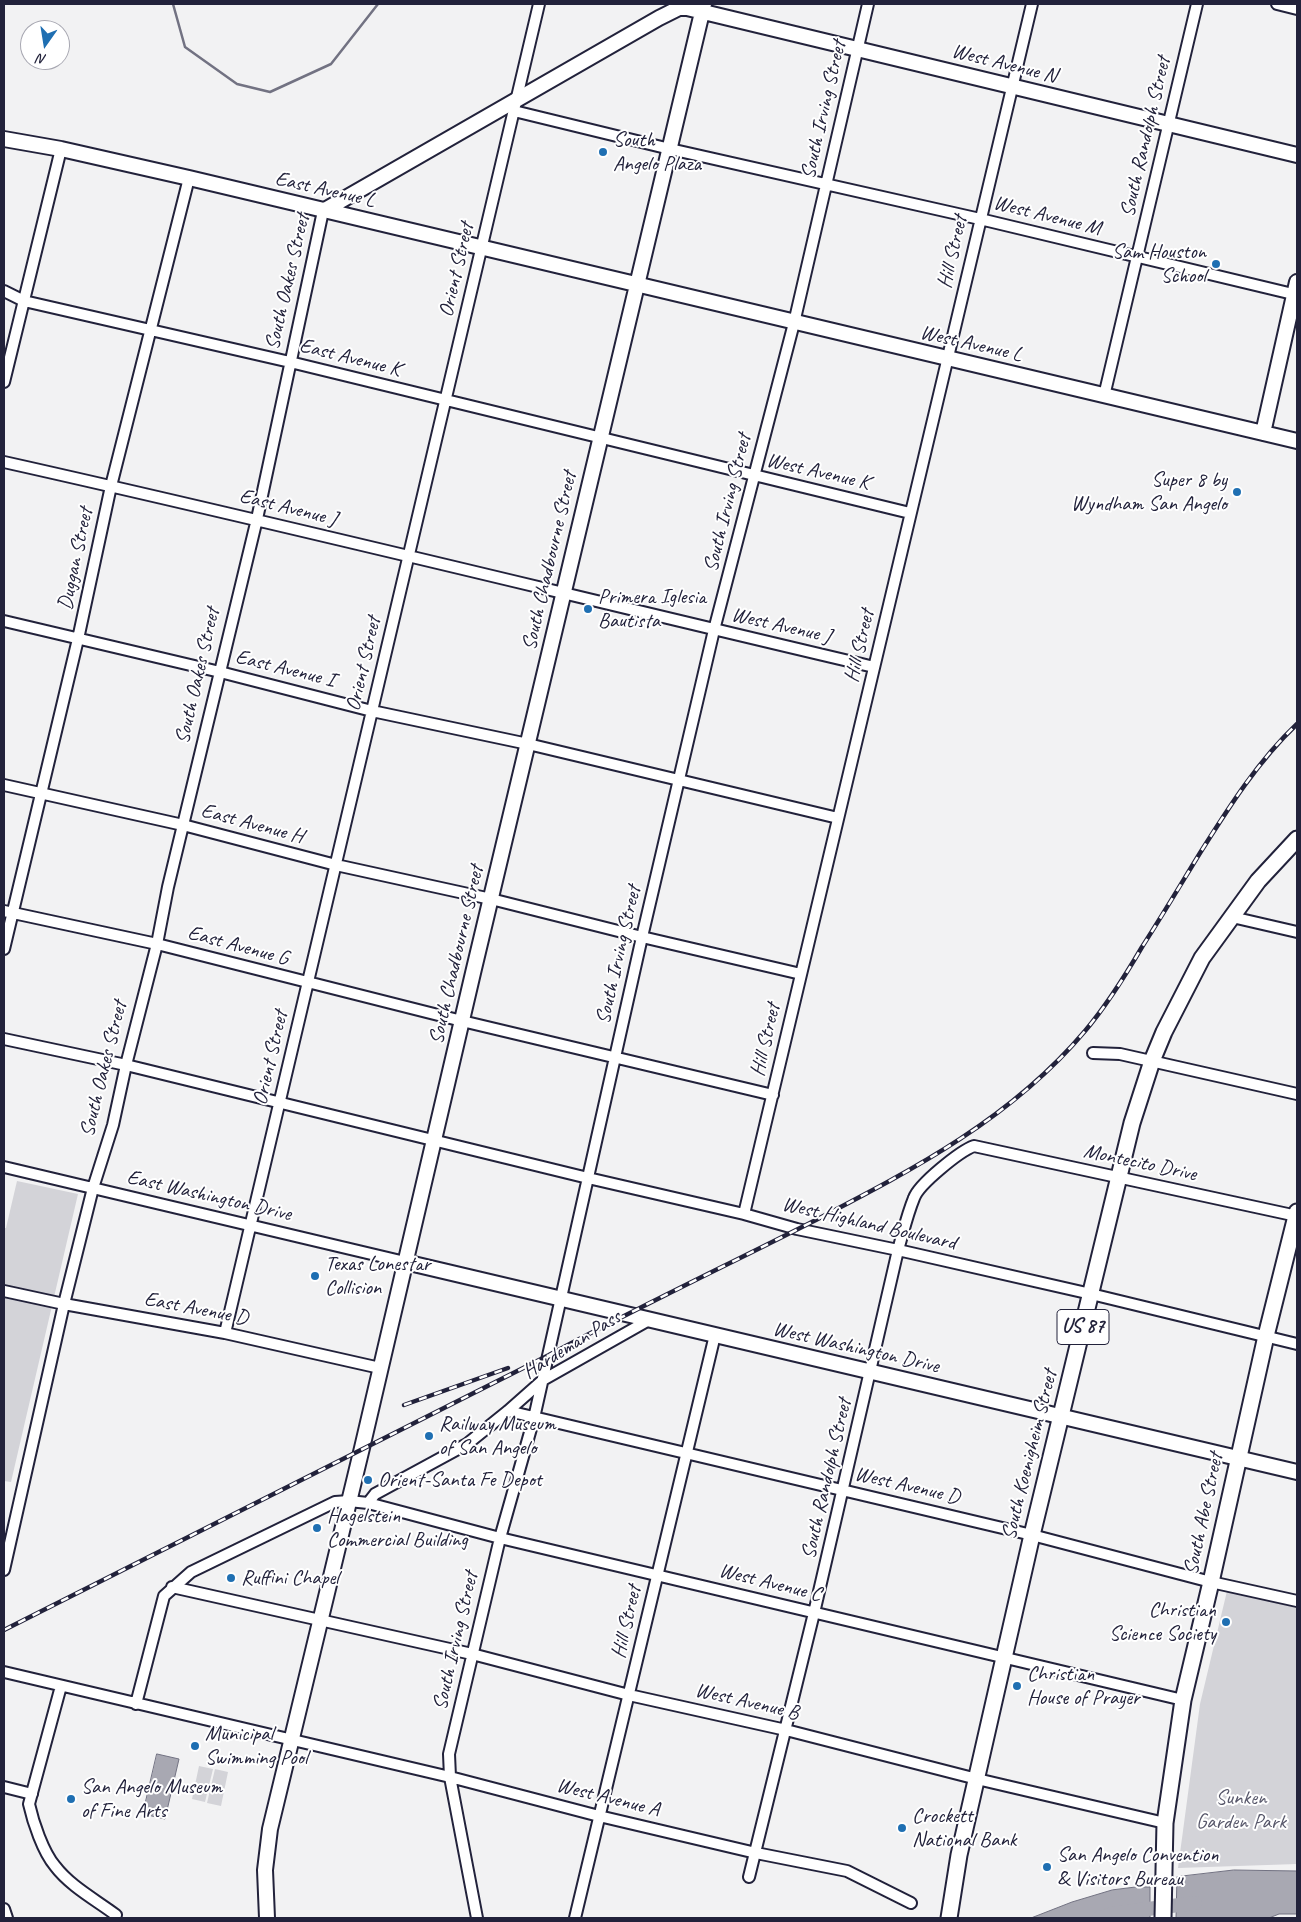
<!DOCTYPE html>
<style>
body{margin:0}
#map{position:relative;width:1301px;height:1922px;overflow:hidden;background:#f2f2f3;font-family:Caveat,sans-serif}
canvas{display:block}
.frame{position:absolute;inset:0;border:5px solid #22223b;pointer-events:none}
.north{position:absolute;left:20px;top:20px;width:50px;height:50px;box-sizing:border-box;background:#fff;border:1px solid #a7a7b1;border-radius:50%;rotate:193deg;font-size:14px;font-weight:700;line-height:20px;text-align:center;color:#22223b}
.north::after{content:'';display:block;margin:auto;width:18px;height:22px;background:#1f6fb2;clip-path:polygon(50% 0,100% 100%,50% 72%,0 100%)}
</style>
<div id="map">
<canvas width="1301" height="1922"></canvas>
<div class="frame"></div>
<div class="north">N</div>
</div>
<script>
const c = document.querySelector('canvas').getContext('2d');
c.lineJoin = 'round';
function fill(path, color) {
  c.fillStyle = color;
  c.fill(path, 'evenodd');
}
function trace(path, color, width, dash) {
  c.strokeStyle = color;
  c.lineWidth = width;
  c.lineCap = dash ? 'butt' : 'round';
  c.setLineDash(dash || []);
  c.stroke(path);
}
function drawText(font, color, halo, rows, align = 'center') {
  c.font = font + ' Caveat,sans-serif';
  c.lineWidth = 4;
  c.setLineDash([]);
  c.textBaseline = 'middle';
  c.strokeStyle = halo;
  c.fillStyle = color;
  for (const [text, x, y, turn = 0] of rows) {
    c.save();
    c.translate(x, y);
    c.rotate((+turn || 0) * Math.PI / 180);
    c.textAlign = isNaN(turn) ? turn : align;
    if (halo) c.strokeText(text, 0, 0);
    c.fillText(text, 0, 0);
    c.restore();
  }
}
fill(new Path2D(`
 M17,1181l61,13 -67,288 -7,-1v-253h2z
 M1227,1591l70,17v256l-119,4 22,-164z
 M199,1766l14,3 -8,33 -13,-3z
 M215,1769l13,3 -7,34 -14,-3z`), '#d3d3d8');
const water = new Path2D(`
 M157,1754l22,5 -14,60 -22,-5z
 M1234,1870l63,1v43h-18l-10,4h-93l1,-41z
 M1136,1887h14v31h-119l41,-16 40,-12z`);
fill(water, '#a8a8b2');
trace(water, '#727282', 1);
trace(new Path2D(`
 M173,4l12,43 52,37 33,8 61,-28 47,-60`), '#727282', 2.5);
trace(new Path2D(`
 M1099,1918l17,-5 79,-10`), '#a8a8b2', 14);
const street = new Path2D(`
 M1277,4l20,5
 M514,111l156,38 310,70 317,76
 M4,291l20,10 266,61 620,151
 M4,382l57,-233
 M1104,396l93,-392
 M4,462c291,65 580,137 870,205
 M4,621l216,51 152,39 156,33 310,74
 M4,785l179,40 153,40 155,34 151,38 159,37
 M4,911l153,33 305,77 311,74
 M1232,917l65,15
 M4,949l74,-310 33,-153 78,-308
 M4,1039l122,26 462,113 156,36 53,15 101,21 193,44 206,50
 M1093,1053l27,1 177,40
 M4,1167l401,95
 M744,1214l288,-1210
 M4,1291l60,13 161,29 155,35
 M225,1333l314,-1329
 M508,1411l524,124 179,47 86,19
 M368,1503l7,-9 92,-50 41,-33 35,-31 106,-60
 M4,1570l60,-266 29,-116 20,-63 13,-60 31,-121 11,-57 89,-368 66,-308
 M172,1587l300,67 157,41 157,35 191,49 188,44
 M4,1672l446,105 149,39 157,37 91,18 64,32
 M61,1686l-32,118c4,18 14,48 26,62 15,20 41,34 61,49
 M136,1704l28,-108 27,-24 144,-70 14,-1 19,2 132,35 683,162
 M4,1787l28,7
 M749,1877l65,-264 84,-363c5,-17 9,-35 16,-52 5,-14 46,-47 60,-52l323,70
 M4,1909l3,9
 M477,1918l-27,-141 -1,-23 51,-216 34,-120 108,-481 72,-307 80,-307 74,-319
 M575,1918l140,-583`);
const secondary = new Path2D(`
 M4,139l57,10 128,29 1108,263
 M323,211l336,-193 20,-10h8l610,147
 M1263,433l34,-151
 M405,1262l892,210
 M267,1918l-2,-48 5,-41 92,-381 111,-475 231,-969`);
const primary = new Path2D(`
 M949,1918l10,-63 73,-320 100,-412 20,-62 12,-29 38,-74 56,-77 39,-42
 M1163,1918l2,-95 18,-123 28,-118 55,-246 31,-124`);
trace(street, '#22223b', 14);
trace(secondary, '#22223b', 18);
trace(primary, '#22223b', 19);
trace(street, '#fff', 10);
trace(secondary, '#fff', 14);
trace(primary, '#fff', 15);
const rail = new Path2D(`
 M404,1405l104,-37
 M4,1630l545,-275c86,-46 174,-88 261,-132 102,-53 200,-103 275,-192 22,-26 40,-55 57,-84 20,-31 39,-63 58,-94 29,-46 58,-92 97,-129`);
trace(rail, '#22223b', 4.5);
trace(rail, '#fff', 2.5, [8]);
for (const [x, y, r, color] of [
 [603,152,5,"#1f6fb2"],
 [1216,264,5,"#1f6fb2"],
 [1237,492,5,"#1f6fb2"],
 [588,609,5,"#1f6fb2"],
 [315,1276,5,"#1f6fb2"],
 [429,1436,5,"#1f6fb2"],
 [368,1480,5,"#1f6fb2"],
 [317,1528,5,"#1f6fb2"],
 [231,1578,5,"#1f6fb2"],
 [1226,1622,5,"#1f6fb2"],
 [1017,1686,5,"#1f6fb2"],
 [195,1746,5,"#1f6fb2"],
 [71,1799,5,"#1f6fb2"],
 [902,1828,5,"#1f6fb2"],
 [1047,1867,5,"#1f6fb2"]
]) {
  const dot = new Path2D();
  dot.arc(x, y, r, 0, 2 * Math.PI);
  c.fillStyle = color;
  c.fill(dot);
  trace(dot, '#fff', 2);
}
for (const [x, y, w] of [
 [1083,1327,52]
]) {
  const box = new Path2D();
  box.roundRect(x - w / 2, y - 17.5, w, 35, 4);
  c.fillStyle = '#fff';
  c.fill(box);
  trace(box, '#22223b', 1);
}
drawText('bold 20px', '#22223b', null, [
 ["US 87",1083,1327]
]);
drawText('21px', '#22223b', '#fff', [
 ["West Avenue N",1004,64,14],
 ["South Irving Street",824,110,-77],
 ["South Randolph Street",1146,137,-77],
 ["East Avenue L",325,190,13],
 ["West Avenue M",1047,216,14],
 ["Hill Street",953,252,-77],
 ["Orient Street",457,270,-77],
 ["South Oakes Street",288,282,-77],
 ["West Avenue L",971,344,13],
 ["East Avenue K",350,358,14],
 ["West Avenue K",818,472,13],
 ["South Irving Street",728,503,-76],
 ["East Avenue J",288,508,14],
 ["Duggan Street",76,559,-78],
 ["South Chadbourne Street",550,561,-77],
 ["West Avenue J",781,626,13],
 ["Hill Street",860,646,-77],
 ["Orient Street",364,664,-77],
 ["East Avenue I",285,669,14],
 ["South Oakes Street",198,676,-77],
 ["East Avenue H",252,824,15],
 ["East Avenue G",238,946,15],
 ["South Chadbourne Street",457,955,-77],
 ["South Irving Street",619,955,-77],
 ["Hill Street",766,1040,-77],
 ["Orient Street",271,1058,-77],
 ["South Oakes Street",104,1069,-76],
 ["Montecito Drive",1140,1163,12],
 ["East Washington Drive",209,1196,13],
 ["West Highland Boulevard",869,1224,13],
 ["East Avenue D",196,1309,11],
 ["Hardeman Pass",572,1345,-32],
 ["West Washington Drive",856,1348,13],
 ["South Koenigheim Street",1030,1455,-76],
 ["South Randolph Street",827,1479,-77],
 ["West Avenue D",907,1486,13],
 ["South Abe Street",1204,1514,-78],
 ["West Avenue C",770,1583,14],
 ["Hill Street",627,1622,-77],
 ["South Irving Street",456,1641,-77],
 ["West Avenue B",747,1702,13],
 ["West Avenue A",608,1798,14]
]);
drawText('21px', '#22223b', '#fff', [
 ["South",613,140],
 ["Angelo Plaza",613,164],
 ["Sam Houston",1206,252,"right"],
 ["School",1206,276,"right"],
 ["Super 8 by",1227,480,"right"],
 ["Wyndham San Angelo",1227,504,"right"],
 ["Primera Iglesia",598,597],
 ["Bautista",598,621],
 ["Texas Lonestar",325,1264],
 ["Collision",325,1288],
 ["Railway Museum",439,1424],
 ["of San Angelo",439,1448],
 ["Orient-Santa Fe Depot",378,1480],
 ["Hagelstein",327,1516],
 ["Commercial Building",327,1540],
 ["Ruffini Chapel",241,1578],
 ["Christian",1216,1610,"right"],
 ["Science Society",1216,1634,"right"],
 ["Christian",1027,1674],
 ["House of Prayer",1027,1698],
 ["Municipal",205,1734],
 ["Swimming Pool",205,1758],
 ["San Angelo Museum",81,1787],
 ["of Fine Arts",81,1811],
 ["Crockett",912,1816],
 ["National Bank",912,1840],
 ["San Angelo Convention",1057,1855],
 ["& Visitors Bureau",1057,1879]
], 'left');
drawText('21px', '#57576a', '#fff', [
 ["Sunken",1241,1798],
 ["Garden Park",1241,1822]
]);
</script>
